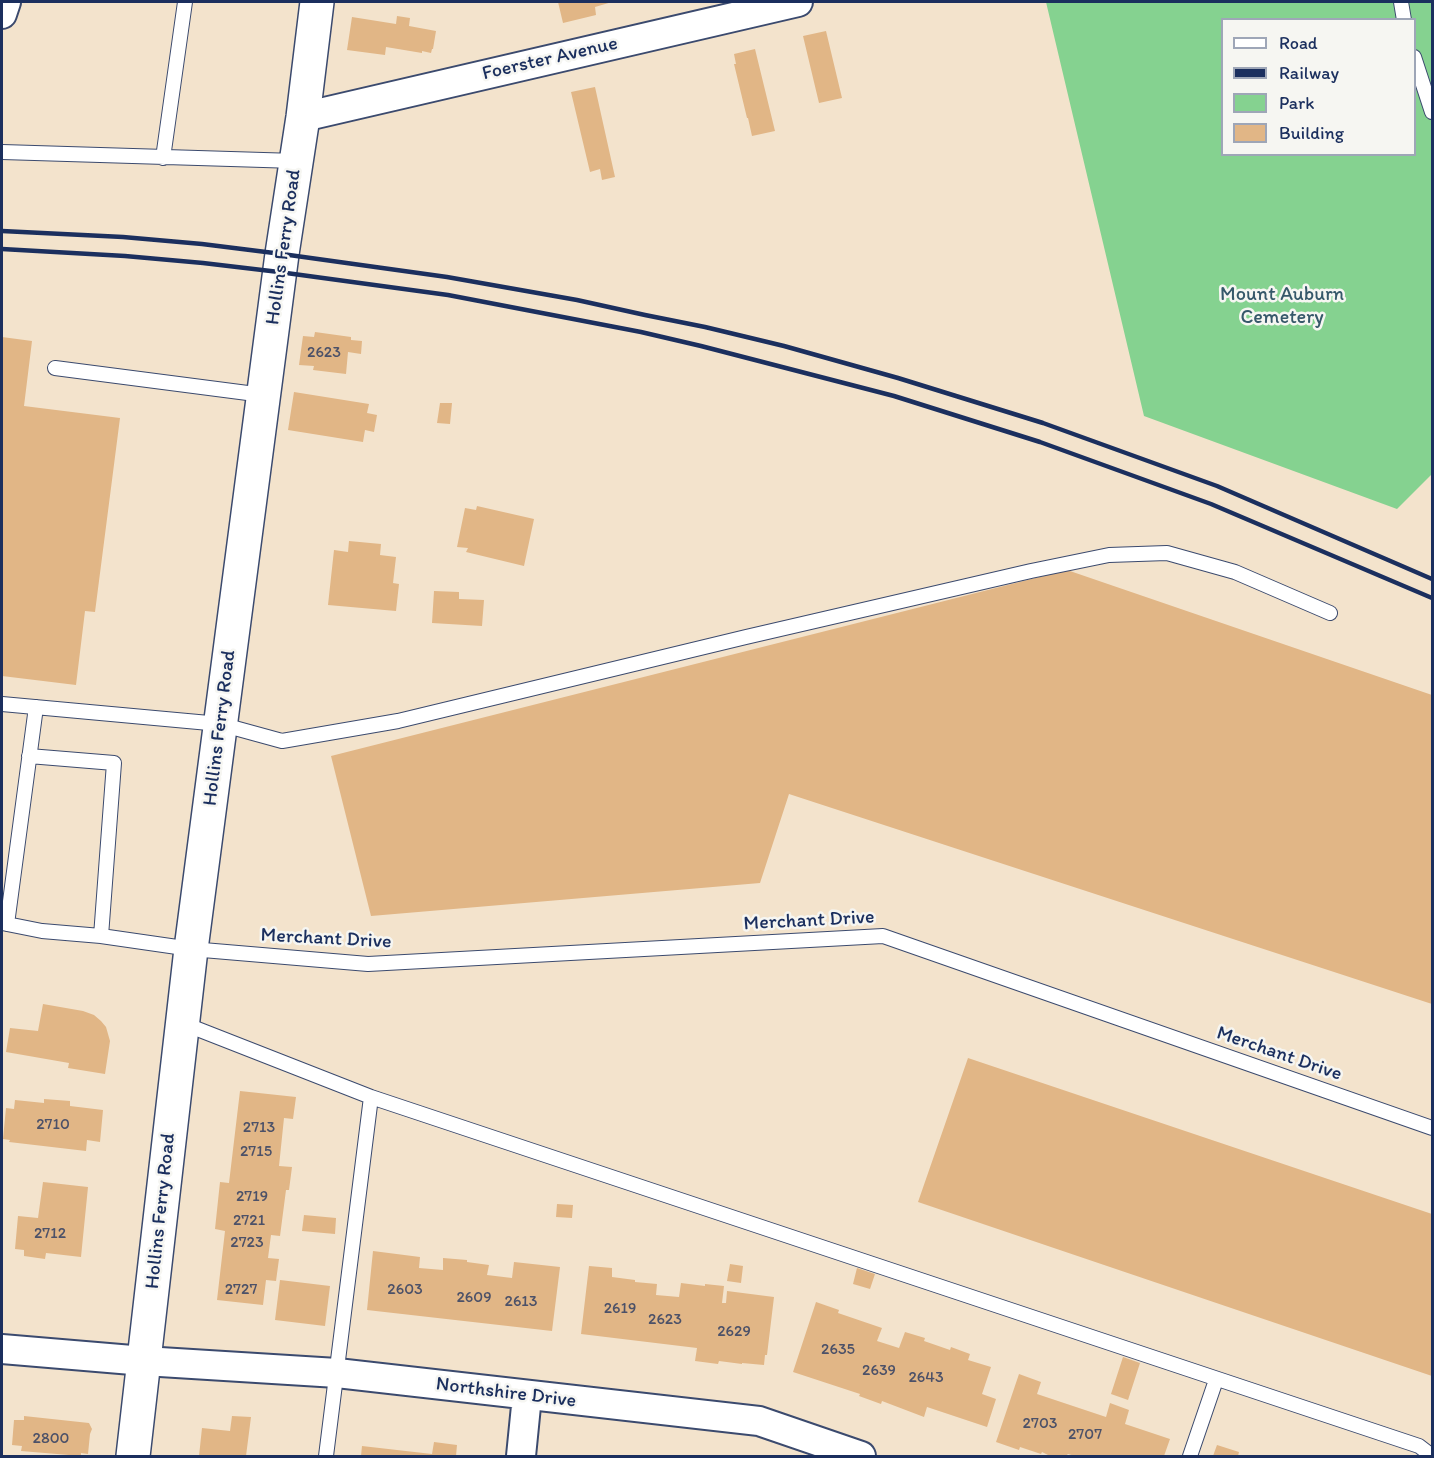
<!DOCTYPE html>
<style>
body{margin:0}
#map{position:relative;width:1434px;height:1458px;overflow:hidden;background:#f3e3cc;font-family:Itim,sans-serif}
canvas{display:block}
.frame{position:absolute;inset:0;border:3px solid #1b2f5e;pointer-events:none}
.legend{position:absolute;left:1221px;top:18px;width:195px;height:138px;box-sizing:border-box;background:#f6f6f2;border:2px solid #9ea6b7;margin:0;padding:8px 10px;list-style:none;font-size:18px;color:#1b2f5e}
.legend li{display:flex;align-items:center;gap:12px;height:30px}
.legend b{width:30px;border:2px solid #9ea6b7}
</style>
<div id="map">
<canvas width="1434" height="1458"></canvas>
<div class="frame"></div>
<ul class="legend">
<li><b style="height:8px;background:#fff"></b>Road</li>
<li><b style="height:8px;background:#1b2f5e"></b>Railway</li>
<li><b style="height:16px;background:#85d290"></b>Park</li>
<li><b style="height:16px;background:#e1b686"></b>Building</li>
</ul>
</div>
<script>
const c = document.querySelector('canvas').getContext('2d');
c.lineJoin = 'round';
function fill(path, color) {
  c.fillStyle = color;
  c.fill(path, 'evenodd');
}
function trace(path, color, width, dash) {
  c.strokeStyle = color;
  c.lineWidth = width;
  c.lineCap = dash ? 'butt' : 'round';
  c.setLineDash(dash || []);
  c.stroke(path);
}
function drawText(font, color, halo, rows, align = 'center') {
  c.font = font + ' Itim,sans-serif';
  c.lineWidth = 5;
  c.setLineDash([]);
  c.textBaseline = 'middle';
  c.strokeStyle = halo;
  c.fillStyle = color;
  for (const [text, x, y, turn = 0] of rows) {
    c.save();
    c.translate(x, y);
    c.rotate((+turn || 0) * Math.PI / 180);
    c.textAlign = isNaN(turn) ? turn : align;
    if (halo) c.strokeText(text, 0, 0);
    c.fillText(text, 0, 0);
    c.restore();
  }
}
fill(new Path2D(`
 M1046,2h386v472l-35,35 -253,-93zM1222,20h192v134h-192z`), '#85d290');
fill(new Path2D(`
 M558,2h54l-17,5 1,8 -33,8z
 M397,16l13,2 -1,8 27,5 -3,18h-1l-1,4 -9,-2v2l-36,-6 -1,8 -38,-5 5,-33 44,7z
 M826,31l16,67 -23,5 -16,-67z
 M755,49l20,82 -23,5 -4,-18h-1l-13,-54h2l-2,-10z
 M595,87l20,90 -13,3 -2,-11 -10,3 -19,-80z
 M315,332l36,5v3l11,1 -1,13 -13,-2 -2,22 -33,-4 1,-4 -15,-1 4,-29 11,1z
 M2,337l30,4 -8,65 96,12 -25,194 -10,-1 -9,74 -74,-9z
 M294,392l75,12 -2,9 10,2 -3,17 -9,-2 -2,12 -75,-12z
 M440,403h12l-2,21 -13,-1z
 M477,506l57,13 -10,47 -58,-14 2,-4 -11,-1 8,-39 11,2z
 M349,541l32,3 -1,11 16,2 -3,26 6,1 -3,27 -68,-6 6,-55 14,2z
 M1067,570l365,125v309l-643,-210 -29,89 -389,33 -40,-160z
 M434,591l25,1v7l25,1 -2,26 -50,-3z
 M43,1004l40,7 11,4 7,6 5,6 4,14 -5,33 -37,-6 1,-5 -63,-11 4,-24 28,3z
 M968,1058l464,156v162l-514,-174z
 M240,1091l56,6 -3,22 -9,-1 -5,48 13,1 -3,23h-3l-6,46 -9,-1 -3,23 11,1 -3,22 -10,-1 -3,25 -46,-5 8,-69 -10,-2 5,-47 9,1z
 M44,1099l26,2v5l33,4 -3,32 -13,-2 -1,11 -77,-9 1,-2 -7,-1 3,-31 8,1 1,-9 29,3z
 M43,1182l45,5 -7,70 -35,-4 -1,6 -21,-3v-6l-9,-1 3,-33 20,2z
 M557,1204l16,1 -1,13 -16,-1z
 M304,1215l32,3 -1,16 -33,-3z
 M373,1251l47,6 -1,11 24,2v-12l24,2v2l22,3 -2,10 25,3 2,-16 46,5 -8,64 -185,-21z
 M730,1264l13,2 -2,17 -14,-2z
 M589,1266l23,2v9l23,3v2l22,2 -1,11 23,2 2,-14 24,3v-2l19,2 -2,17h4l1,-12 47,6 -7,58h-2l-1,10 -22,-2v1l-23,-3 -1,3 -23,-3 2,-13 -116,-14z
 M857,1268l18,6 -5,15 -17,-5z
 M280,1280l50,6 -5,40 -50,-6z
 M816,1302l23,8 -1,3 44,15 -5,13 22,7 6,-16 20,6 -1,3 26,9 1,-3 19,7 -2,6 23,7 -9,27 14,5 -9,28 -60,-20 -3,10 -42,-16 -1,3 -22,-8 1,-2 -67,-22z
 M1123,1357l17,6 -12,37 -17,-6z
 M1019,1374l22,8 -4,12 69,23 4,-14 19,7 -4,14 45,15 -6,17h-89l-7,-2 -2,2h-16l-8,-4 -1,2 -21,-7 -1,3 -23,-8z
 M24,1416l65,7 3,6 -2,5 -2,20 -7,-1v3l-60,-5 1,-5 -10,-1 2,-25h10z
 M232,1416l19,1 -5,39h-47l3,-28 28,3z
 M434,1442l23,3 -1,11h-95l1,-10 70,8z
 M1217,1445l22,7 -1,4h-25z`), '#e1b686');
const lane = new Path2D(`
 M1401,2l3,18
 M1414,57l18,55
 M2,152l294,9
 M163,158l22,-156
 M55,368l208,27
 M2,704l218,20 62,17 116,-20 348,-84 285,-66 78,-16 58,-2 68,19 95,41
 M29,756l85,7 -13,173
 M2,923l40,8 59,5 90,13 177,15 515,-28 549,192
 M7,924l29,-217
 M182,1023l189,74 1048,349 13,10
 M326,1456l45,-359
 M1190,1456l26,-76`);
const street = new Path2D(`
 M2,14l4,-12
 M303,117l495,-115
 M2,1349l142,12 193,12 422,48 102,35
 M521,1456l6,-60`);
const secondary = new Path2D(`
 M133,1456l58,-507 91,-695 21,-137 14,-115`);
trace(lane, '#3b4a6e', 16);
trace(street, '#3b4a6e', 32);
trace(secondary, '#3b4a6e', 36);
trace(lane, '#fff', 14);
trace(street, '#fff', 28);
trace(secondary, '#fff', 33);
trace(new Path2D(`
 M2,231l121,6 79,7 80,10 165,23 130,23 68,15 60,12 79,19 114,32 145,45 174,63 215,93
 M2,249l123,7 78,7 76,9 169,23 193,37 60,14 193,50 146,46 171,62 221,94`), '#1b2f5e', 4.5);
drawText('16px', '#4c5168', null, [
 ["2623",324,353],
 ["2710",53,1125],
 ["2713",259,1128],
 ["2715",256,1152],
 ["2719",252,1197],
 ["2721",249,1221],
 ["2712",50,1234],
 ["2723",247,1243],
 ["2727",241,1290],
 ["2603",405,1290],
 ["2609",474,1298],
 ["2613",521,1302],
 ["2619",620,1309],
 ["2623",665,1320],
 ["2629",734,1332],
 ["2635",838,1350],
 ["2639",879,1371],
 ["2643",926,1378],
 ["2703",1040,1424],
 ["2707",1085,1435],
 ["2800",51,1439]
]);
drawText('20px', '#1b2f5e', '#f6f6f2', [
 ["Foerster Avenue",550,59,-13],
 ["Hollins Ferry Road",284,247,-82],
 ["Hollins Ferry Road",220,728,-83],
 ["Merchant Drive",809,921,-3],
 ["Merchant Drive",326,939,3],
 ["Merchant Drive",1279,1054,19],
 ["Hollins Ferry Road",161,1211,-84],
 ["Northshire Drive",506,1393,7]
]);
drawText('20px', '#36586a', '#f6f6f2', [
 ["Mount Auburn",1282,295],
 ["Cemetery",1282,318]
]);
</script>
